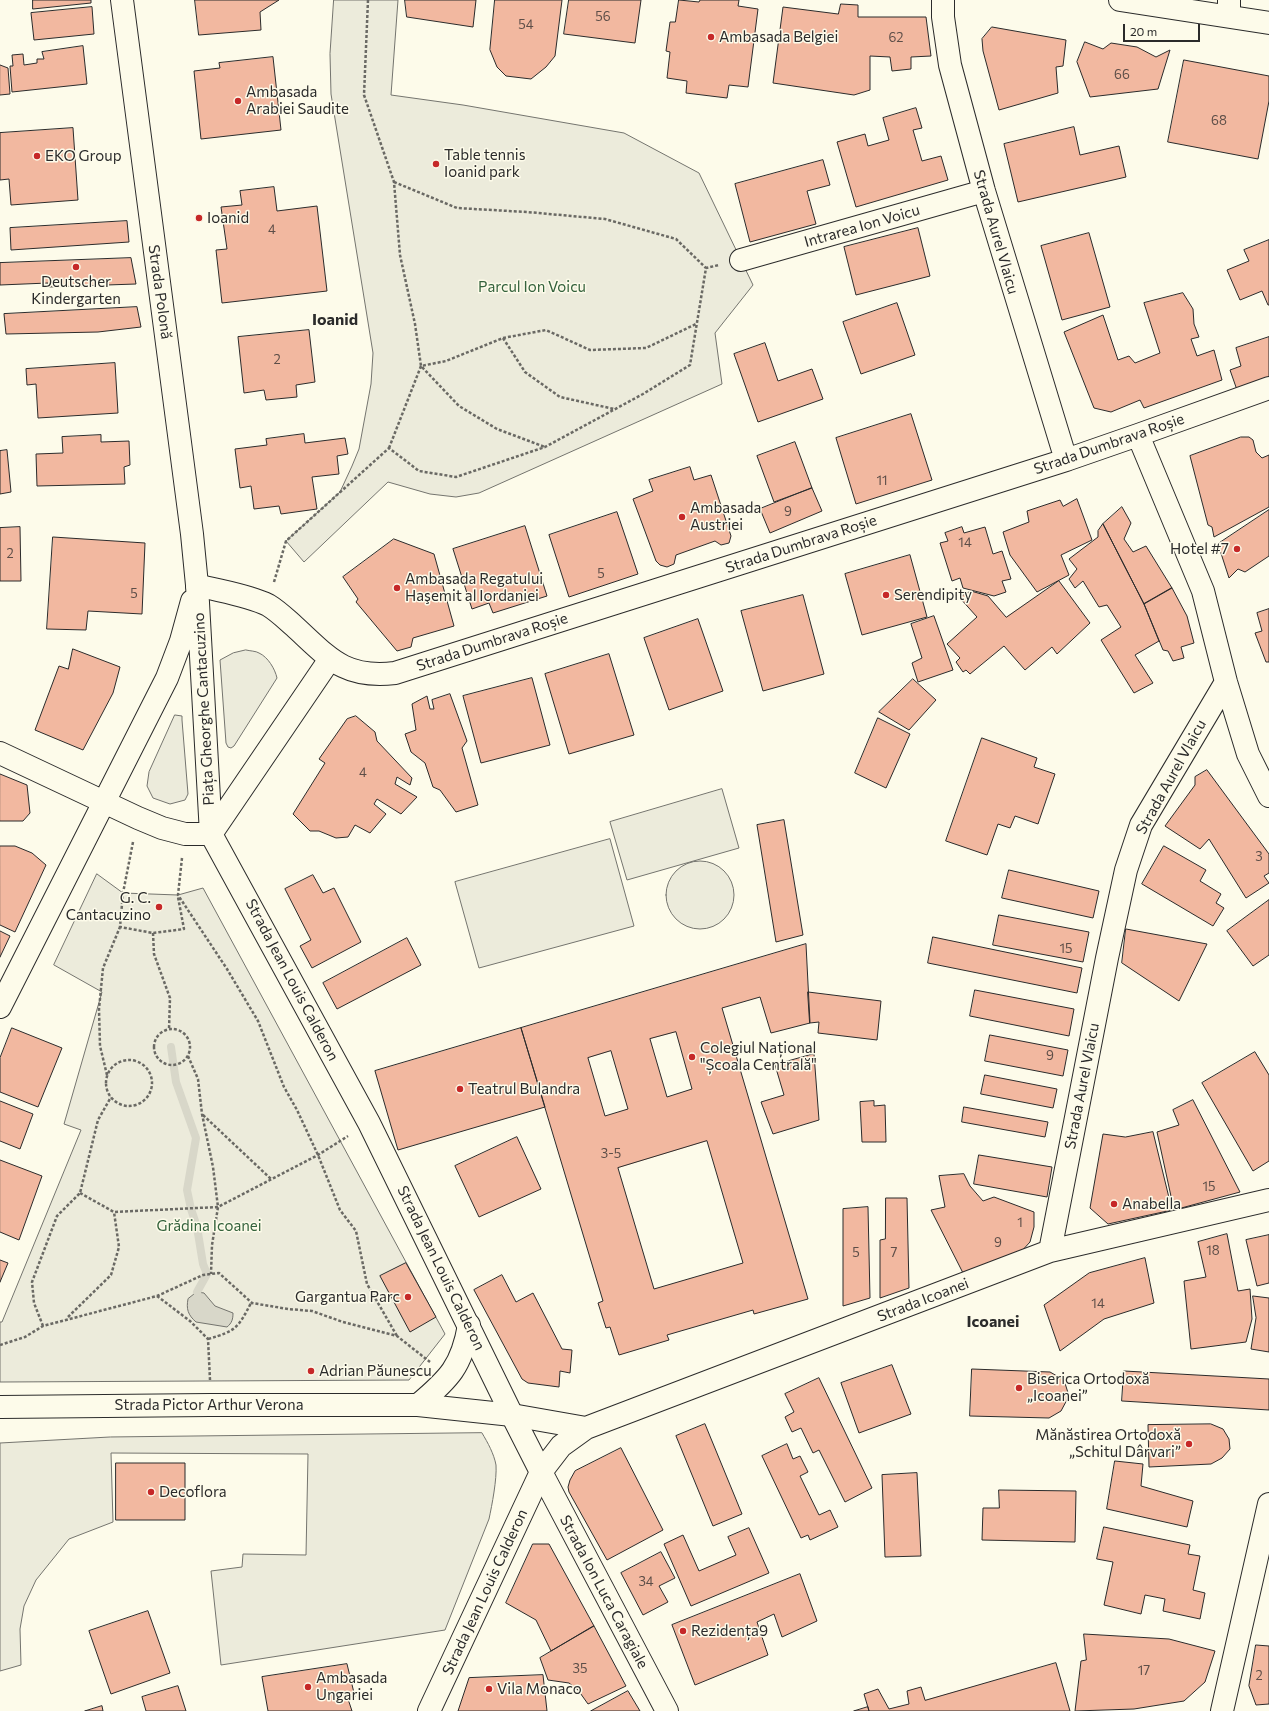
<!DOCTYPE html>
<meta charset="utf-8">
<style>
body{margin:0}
#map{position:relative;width:1269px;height:1711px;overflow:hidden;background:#fdfbea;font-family:Commissioner,sans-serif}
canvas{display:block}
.scale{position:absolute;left:1123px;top:24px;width:77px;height:18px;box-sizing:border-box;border:2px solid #2b2b2b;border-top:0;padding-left:5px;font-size:12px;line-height:14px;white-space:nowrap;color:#2b2b2b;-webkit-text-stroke:3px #fdfbea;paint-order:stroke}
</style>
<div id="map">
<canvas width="1269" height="1711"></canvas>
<div class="scale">20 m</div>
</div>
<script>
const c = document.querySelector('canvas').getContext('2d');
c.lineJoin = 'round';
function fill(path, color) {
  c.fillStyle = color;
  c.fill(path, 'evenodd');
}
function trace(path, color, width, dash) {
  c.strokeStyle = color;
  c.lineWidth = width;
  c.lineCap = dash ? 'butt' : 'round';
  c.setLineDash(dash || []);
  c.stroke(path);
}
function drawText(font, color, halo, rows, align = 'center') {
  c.font = font + ' Commissioner,sans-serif';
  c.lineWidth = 3;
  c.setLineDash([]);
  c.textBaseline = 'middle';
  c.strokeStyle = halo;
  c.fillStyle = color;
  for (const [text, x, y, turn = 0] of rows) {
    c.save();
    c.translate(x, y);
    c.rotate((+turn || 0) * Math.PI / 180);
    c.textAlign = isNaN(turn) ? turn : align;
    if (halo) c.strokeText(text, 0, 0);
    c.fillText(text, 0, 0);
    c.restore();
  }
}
const green = new Path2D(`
 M334,0h64l-7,95 72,10 161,28 75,40 54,112 -38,48 7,51 -243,109 -23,4 -26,-3 -42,-12 -84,80 -18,-21 54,-49 12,-26 7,-17 12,-65 2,-31 -42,-259 -1,-40z
 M246,650c4,1 10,1 13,3 9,4 16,16 18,25l-43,68 -3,2 -3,-1 -2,-4 -6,-83 13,-7z
 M175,715l7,1v4l6,74 -3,6 -15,4 -17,-6 -6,-12 2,-14z
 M722,789l17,59 -112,32 -17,-58z
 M610,839l24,87 -155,42 -24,-86z
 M666 895a34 34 0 1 1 68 0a34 34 0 1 1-68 0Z
 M97,874l26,19 55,2 25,-7 242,446 -36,46 -409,2v-60h2l79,-192 -17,-6 38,-132 -48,-27z
 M482,1433c6,10 12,21 14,32 1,14 -4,40 -7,54l-44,111 -224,35 -10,-94 31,-4 1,-13 63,1 2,-101 -197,-1 2,69 -44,17 -33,41 -12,26 -4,23 1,36 -21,6v-228l110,-6z`);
fill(green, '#ecebdb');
trace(green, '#74746e', 1);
const water = new Path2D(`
 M197,1292l7,1 11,13 18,7c0,6 -1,10 -6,14l-31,-5c-8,-7 -10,-13 -8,-23z`);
fill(water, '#d8d7c9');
trace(water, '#74746e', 1);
trace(new Path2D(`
 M171,1047l5,35 20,56 -9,52 4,19 6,18 6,37 4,10 -10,18`), '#d8d7c9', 8);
const building = new Path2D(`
 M33,0h58v3l-58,6z
 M195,0h84l-19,12 1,18 -62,5z
 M405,0h71l-3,27 -66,-10z
 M495,0h67l-7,56 -9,11 -15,12 -25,-3 -9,-9 -7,-17z
 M569,0h72l-6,43 -71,-9z
 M679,0l20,2 1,-2h39l-1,6 20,3 -10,78 -19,-2 -2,13 -41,-5 1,-12 -20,-3 3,-26 -4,-1 4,-29h5z
 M841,4l17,1v12h68l5,39 -20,1v12l-19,2 -2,-14 -20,-1v34l-16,5 -81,-12 10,-76 55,7z
 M92,7l2,27 -60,6 -3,-27z
 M992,27l74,13 -3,26 -7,1 2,26 -59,17 -16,-59 -1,-12z
 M1085,42l18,7 8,-6 26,4 19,10 14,-7 -12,39 -68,8 -13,-35z
 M83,46l4,38 -75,8 -2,-26h3l-1,-11 11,-1 1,11 13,-2v-4h7l-2,-7z
 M273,57l8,73 -80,9 -7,-68 26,-3 -1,-5z
 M1184,60l85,16v25l-11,58 -90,-17z
 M0,65l8,3 2,26 -10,1z
 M916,108l6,20 -9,2 9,31 19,-5 7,24 -92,27 -19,-65 28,-8 3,12 21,-6 -6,-22z
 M1074,127l6,28 39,-9 7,31 -108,25 -14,-58z
 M73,128l5,72 -67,5 -2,-26 -9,1v-47z
 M823,160l7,25 -23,6 9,33 -66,18 -15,-58z
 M274,187l3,24 40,-5 10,85 -105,12 -6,-53 11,-1 -6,-42 21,-2 -2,-14z
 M127,221l2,21 -118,8 -1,-22z
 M918,228l12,48 -74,19 -12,-48z
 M1089,233l21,74 -48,13 -21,-74z
 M1269,240v65h-1l-6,-14 -22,9 -13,-30 22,-9 -5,-11z
 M131,258l5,26 -88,3v-4l-48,2v-22z
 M1183,293l10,16 1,15 5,13 -8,2 6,17 17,-6 8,30 -78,28 -4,-8 -29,12 -17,-4 -30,-76 39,-17 15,45 11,-4 6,7 25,-10 -16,-50z
 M897,303l18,52 -54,19 -18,-52z
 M137,307l4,20 -43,5 -92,2 -2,-20z
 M309,330l6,52 -19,3 1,12 -31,3 -2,-10 -20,3 -6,-56z
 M1269,337v42l-32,11 -7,-20 11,-4 -5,-18z
 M765,343l13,38 34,-12 11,30 -65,23 -24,-68z
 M115,363l3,50 -80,5 -2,-34 -9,1 -1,-16z
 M911,414l21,66 -76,24 -20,-66z
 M304,434l1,9 40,-5 3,16 -11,2 2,18 -27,3 5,32 -36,5 -2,-8 -25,3 -3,-23 -11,2 -5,-39 32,-4 -1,-6z
 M101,435v7l28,-1 1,24 -6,2 1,17 -88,2 -1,-32 27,-1 -1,-16z
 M1241,437h8l4,3 3,12 6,6 7,-3v52l-55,30 -2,-10 -4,-2 -18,-69z
 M795,442l17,46 -38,14 -17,-46z
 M7,450l4,42 -11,2v-43z
 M690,467l4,13 17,-5 20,61 -2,7 -8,2 -6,-4 -39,14 -2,9 -7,3 -7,-2 -4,-4 -23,-62 20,-8 -4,-11z
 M812,488l10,23 -52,22 -10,-24z
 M1077,499l15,41 -31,15 8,20 -32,17 -27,-37 -7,-23 26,-10 -2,-11 33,-11 3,6z
 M1122,507l9,16 -7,16 9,13 13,-6 26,42 -28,16 -41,-80z
 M1269,510v46l-24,16 -7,-3 -9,9 -11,-34z
 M617,512l21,62 -69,23 -20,-62z
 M1103,524l41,80 15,37 -24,14 18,28 -19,10 -33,-53 20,-13 -14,-22 -8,2 -16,-26 -8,7 -6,-9 8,-10 -8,-10 29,-22v-6z
 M525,526l22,70 -54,17 -4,-10 -17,6 -19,-60z
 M20,527l1,54h-21v-53z
 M962,527l2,6 21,-6 8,27 9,-3 9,28 -9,2 4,11 -12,4 -31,-8 -3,-10 -8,3 -12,-38 8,-2 -3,-8z
 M53,537l92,6 -3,71 -54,-3 -2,19 -39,-1z
 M394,539l40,15 20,72 -41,12 -2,9 -14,4 -41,-49 2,-3 -15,-22z
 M910,555l17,62 -65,18 -17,-61z
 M1059,581l31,42 -33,31 -5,-7 -27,23 -21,-24 -34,28 -4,-4 -3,2 -7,-10 4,-4 -13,-14 30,-27 -18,-20 12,-6 17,5 18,21z
 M1172,588l15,28 7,27 -13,4 3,11 -11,3 -5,-10 -5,-1 -19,-46z
 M803,595l21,79 -61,17 -22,-80z
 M1269,609v53h-3l-11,-29 7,-2 -5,-18z
 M934,616l19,54 -35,12 -6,-19 10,-5 -11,-34z
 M698,619l25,72 -54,19 -25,-72z
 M73,649l47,18 -7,26 -30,57 -48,-20 24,-64 9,3z
 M609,654l25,81 -65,19 -24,-80z
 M532,678l18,67 -69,18 -18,-67z
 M913,679l23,21 -27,30 -30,-18z
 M450,694l17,47 -5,7 16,57 -22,7 -16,-22 -7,-3 -8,-24 -14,-11 -6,-18 11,-4 -4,-26 15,-8 3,13h4l-2,-9z
 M356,716l19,16 2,9 35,37 -2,7 -13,-8 -2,7 22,13 -16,17 -24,-15 -3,5 12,10 -16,19 -15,-8 -7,12 -12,1 -17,-7h-9l-17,-17 32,-51 -6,-4 28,-40z
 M878,718l32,16 -24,54 -31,-15z
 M982,738l55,20 -3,9 21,7 -17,50 -23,-8 -5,12 -12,-4 -11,31 -41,-14z
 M1207,770l62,84v19l-5,3 5,7 -23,15 -37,-59 -9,10 -35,-23 30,-41v-8z
 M0,774l27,11 3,28 -7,8h-23z
 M784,820l19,115 -27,7 -19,-117z
 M0,846h15l17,7 14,12 -31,67 -15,-7z
 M1164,846l42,24 -6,11 21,13 -5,9 8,5 -11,18 -71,-42z
 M1009,870l90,21 -6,27 -91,-20z
 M313,875l10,18 11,-5 27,54 -49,26 -12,-22 11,-6 -26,-51z
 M1269,900v55l-16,11 -26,-35z
 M999,915l90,17 -6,30 -90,-17z
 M1126,929l81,15 -28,57 -57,-38z
 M0,931l10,5 -10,21z
 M933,937l149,31 -5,25 -149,-30z
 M407,938l14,27 -84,44 -14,-26z
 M806,944l4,79 -39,10 -11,-36 -38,11 86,291 -54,15 -1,-4 -86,25 2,5 -50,15 -9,-28 -4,1 -8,-25 5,-2 -82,-273zM676,1032l16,57 -25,8 -17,-58zM611,1051l17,58 -23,7 -17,-58zM707,1141l36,122 -89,26 -36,-121z
 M975,990l99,19 -5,27 -99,-20z
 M808,992l73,9 -4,39 -59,-7 1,-11 -9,1z
 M12,1028l50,20 -24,59 -38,-15v-34z
 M521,1028l24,79 -147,43 -23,-79z
 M990,1035l78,15 -5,26 -78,-15z
 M1255,1052l14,23v86l-16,10 -51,-88z
 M814,1054l5,66 -46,14 -12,-32 23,-7 -9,-30z
 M985,1075l72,14 -4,19 -72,-14z
 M1193,1100l47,92 -66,18 -17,-78 22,-7 -6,-15z
 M0,1101l33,13 -13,35 -20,-8z
 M874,1101v5l11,-1 1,37h-24l-2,-40z
 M964,1107l84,15 -3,15 -83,-15z
 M1153,1132l19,78 -64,14 -18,-16 13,-74 22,3z
 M517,1137l24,52 -62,28 -24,-51z
 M979,1155l73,12 -5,30 -73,-13z
 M0,1160l42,16 -23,64 -19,-8z
 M964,1174l6,12 13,15 11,-4 40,15v15l-4,15 -11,12 -56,19 -32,-63 14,-3 -6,-31z
 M886,1198h21l2,90 -29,10v-58l5,-1z
 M868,1207l2,91 -27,8v-97z
 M1227,1234l11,57 12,-2 2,30 -6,23 -55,7 -7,-68 22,-4 -8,-35z
 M1269,1235v48l-12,3 -11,-46z
 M1145,1258l9,45 -50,16 -44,32 -16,-46 45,-32z
 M0,1260l8,3 -8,19z
 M406,1263l30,54 -26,15 -30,-56z
 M502,1275l14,27 17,-9 29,56 10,1 -2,23 -10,-2 -1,16 -31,-4 -6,-4 -48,-89z
 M1253,1296l16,2v54l-18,-3 5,-31z
 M892,1365l19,49 -52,19 -18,-50z
 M972,1369l78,3 14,8 5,16 -8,15 -12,7 -79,-2z
 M1124,1371l145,8v31l-147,-9z
 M819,1378l53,110 -27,14 -26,-52 -6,3 -12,-25 -9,4 -7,-15 9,-5 -9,-18z
 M705,1424l37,90 -29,12 -37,-90z
 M1211,1424l12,5 6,10 1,10 -8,9 -11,6 -62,3 -1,-42z
 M787,1444l6,15 7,-3 8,16 -8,4 19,39 11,-5 8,17 -28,13 -2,-5 -7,3 -39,-82z
 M621,1448l42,82 -56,30 -38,-68 -1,-5 2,-7 5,-9z
 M1115,1461l28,3 -2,22 52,15 -6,26 -80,-18z
 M116,1463h69v57h-69z
 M917,1473l4,83 -36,1 -3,-82z
 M999,1490l77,1 -1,51 -93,-2 1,-32h16z
 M1104,1527l86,18 -2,9 12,2 -7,34 12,3 -5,26 -37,-8 2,-12 -20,-4 -4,19 -37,-9 9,-43 -16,-3z
 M749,1528l20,45 -78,33 -27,-62 19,-9 16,36 37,-16 -8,-18z
 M533,1544h16l45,82 -43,25 -15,-31 -30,-17z
 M661,1552l14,26 -16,8 9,16 -25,13 -22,-42z
 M800,1574l17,47 -35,16 -8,-23 -17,8 11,33 -73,30 -23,-60z
 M148,1611l22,62 -59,21 -22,-63z
 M594,1626l32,60 -38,18 -10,-14 -9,-7 -21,-3 -8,-22z
 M1084,1634l85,5 46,12 -10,31 -21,19 -50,8 -59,2 6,-50 5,-1z
 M1256,1645l13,1v58l-13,1 -7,-19z
 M1056,1663l14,48h-201l-5,-17 14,-5 11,20 20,-5 -2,-13 14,-4 4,13z
 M347,1664l8,33 -8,-1 5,15h-84l-6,-34z
 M543,1675l4,36h-89l11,-33z
 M178,1686l8,25h-40l-4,-14z
 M628,1691l12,20h-49z
 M102,1706l1,5h-18z
 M868,1707l1,4h-15z`);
fill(building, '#f2b8a0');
trace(building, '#2b2b2b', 1);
const street = new Path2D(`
 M943,0v17l7,48 34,126 82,269
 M1229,16v-16
 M741,260l243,-69
 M1138,435l65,156 23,91 22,72 21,42
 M197,585c22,6 51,10 71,20 10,6 18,14 26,21 35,32 50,53 101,47l671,-213 72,-25 131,-47
 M211,834l119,-175
 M1050,1251l57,-293 19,-88 15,-45 85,-143
 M418,1405c31,-26 44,-39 51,-80
 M0,1407l210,-2h208l94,10 74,13
 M667,1711l-126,-239 20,-26 25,-18 464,-177 219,-51
 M1222,1711l47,-207`);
const secondary = new Path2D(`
 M122,0l70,534 5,51 14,249 158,289 143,292 29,57 -112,239
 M1120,0l149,23
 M0,753l138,65 24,10 23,6h26
 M0,1007l167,-329 14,-37 11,-40`);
trace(street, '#2b2b2b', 24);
trace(secondary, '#2b2b2b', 24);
trace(new Path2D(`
 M368,0l-4,95 30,87 6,73 15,69 6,42 38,40 38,23 48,18
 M394,182l63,26 70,4 78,7 71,20 30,29
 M503,338l22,34 35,25 54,12
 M389,448l32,-82 25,-5 57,-23 43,-8 44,20 56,-2 50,-24
 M274,582l12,-41 103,-93 30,23 37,6 89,-30 98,-53 47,-29 16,-97 13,-3
 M133,842l-10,51 -3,34 33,6 31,-4 -6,-32
 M182,858l-4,37 49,74 31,52 26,66 13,23 21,45 22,55 16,21 11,53 30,52
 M153,933l1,21 16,44 -1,32
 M154 1047a18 18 0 1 1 36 0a18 18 0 1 1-36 0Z
 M188,1056l10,23 4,35 11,53 5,40 -6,38 -1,29
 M106 1083a23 23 0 1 1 46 0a23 23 0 1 1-46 0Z
 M107,1075l-7,-29 -1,-37 4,-41 17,-41
 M203,1115l68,64
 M80,1193l34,19 104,-5 100,-52 30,-19
 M157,1296l33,25 18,18 2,41
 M68,1317l43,-42 8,-28 -5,-35
 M43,1326l-9,-23 -2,-21 25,-66 23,-23 18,-73 13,-23
 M208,1339c28,-8 30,-11 43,-36
 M0,1345l25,-8 18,-11 114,-30 46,-21 16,-2 33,30 36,6 24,2 31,11 54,14 33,26`), '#6a6964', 2.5, [3, 2]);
trace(street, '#fdfbea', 22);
trace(secondary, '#fdfbea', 22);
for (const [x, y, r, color] of [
 [711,37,4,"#c62828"],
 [238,101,4,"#c62828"],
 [37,156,4,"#c62828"],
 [436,164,4,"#c62828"],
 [199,218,4,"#c62828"],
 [76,267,4,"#c62828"],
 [682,517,4,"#c62828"],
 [1237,549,4,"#c62828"],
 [397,588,4,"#c62828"],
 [886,595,4,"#c62828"],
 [159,907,4,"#c62828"],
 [692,1057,4,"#c62828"],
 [460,1089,4,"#c62828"],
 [1114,1204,4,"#c62828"],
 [408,1297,4,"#c62828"],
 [311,1371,4,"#c62828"],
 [1019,1388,4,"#c62828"],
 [1189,1444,4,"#c62828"],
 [151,1492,4,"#c62828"],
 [683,1631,4,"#c62828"],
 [308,1687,4,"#c62828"],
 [489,1689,4,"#c62828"]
]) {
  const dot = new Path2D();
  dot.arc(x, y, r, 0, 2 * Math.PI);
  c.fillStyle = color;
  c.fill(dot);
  trace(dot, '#fdfbea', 1.5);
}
drawText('13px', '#5d4e48', null, [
 ["56",603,17],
 ["54",526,25],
 ["62",896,38],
 ["66",1122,75],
 ["68",1219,121],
 ["4",272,230],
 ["2",277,360],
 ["11",882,481],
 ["9",788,512],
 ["14",965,543],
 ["2",10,554],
 ["5",601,574],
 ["5",134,594],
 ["4",363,773],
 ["3",1259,857],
 ["15",1066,949],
 ["9",1050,1056],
 ["3-5",611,1154],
 ["15",1209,1187],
 ["1",1020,1223],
 ["9",998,1243],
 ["18",1213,1251],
 ["5",856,1253],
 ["7",894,1253],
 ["14",1098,1304],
 ["34",646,1582],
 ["35",580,1669],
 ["17",1144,1671],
 ["2",1259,1676]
]);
drawText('15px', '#2b2b2b', '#fdfbea', [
 ["Ambasada Belgiei",719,37],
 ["Ambasada",246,92],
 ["Arabiei Saudite",246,109],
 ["Table tennis",444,155],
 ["Ioanid park",444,172],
 ["EKO Group",45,156],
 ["Ioanid",207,218],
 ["Deutscher",76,282,"center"],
 ["Kindergarten",76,299,"center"],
 ["Ambasada",690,508],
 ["Austriei",690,525],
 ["Hotel #7",1229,549,"right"],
 ["Ambasada Regatului",405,579],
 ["Haşemit al Iordaniei",405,596],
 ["Serendipity",894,595],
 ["G. C.",151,898,"right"],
 ["Cantacuzino",151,915,"right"],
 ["Colegiul Național",700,1048],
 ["\"Școala Centrală\"",700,1065],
 ["Teatrul Bulandra",468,1089],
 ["Anabella",1122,1204],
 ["Gargantua Parc",400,1297,"right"],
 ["Adrian Păunescu",319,1371],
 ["Biserica Ortodoxă",1027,1379],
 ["„Icoanei”",1027,1396],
 ["Mănăstirea Ortodoxă",1181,1435,"right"],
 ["„Schitul Dârvari”",1181,1452,"right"],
 ["Decoflora",159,1492],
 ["Rezidența9",691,1631],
 ["Ambasada",316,1678],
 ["Ungariei",316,1695],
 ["Vila Monaco",497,1689]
], 'left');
drawText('15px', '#2b2b2b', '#fdfbea', [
 ["Intrarea Ion Voicu",862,226,-16],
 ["Strada Aurel Vlaicu",996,232,74],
 ["Strada Polonă",160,292,82],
 ["Strada Dumbrava Roșie",1109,444,-19],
 ["Strada Dumbrava Roșie",801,544,-18],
 ["Strada Dumbrava Roșie",492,642,-18],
 ["Piața Gheorghe Cantacuzino",204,709,-93],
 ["Strada Aurel Vlaicu",1171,777,-61],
 ["Strada Jean Louis Calderon",292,980,62],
 ["Strada Aurel Vlaicu",1082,1086,-79],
 ["Strada Jean Louis Calderon",441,1268,64],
 ["Strada Icoanei",923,1300,-21],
 ["Strada Pictor Arthur Verona",209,1405],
 ["Strada Jean Louis Calderon",485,1592,-65],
 ["Strada Ion Luca Caragiale",604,1592,62]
]);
drawText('15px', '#34623c', '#fdfbea', [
 ["Parcul Ion Voicu",532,287],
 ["Grădina Icoanei",209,1226]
]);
drawText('bold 16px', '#2b2b2b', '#fdfbea', [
 ["Ioanid",335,320],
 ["Icoanei",993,1322]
]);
</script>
